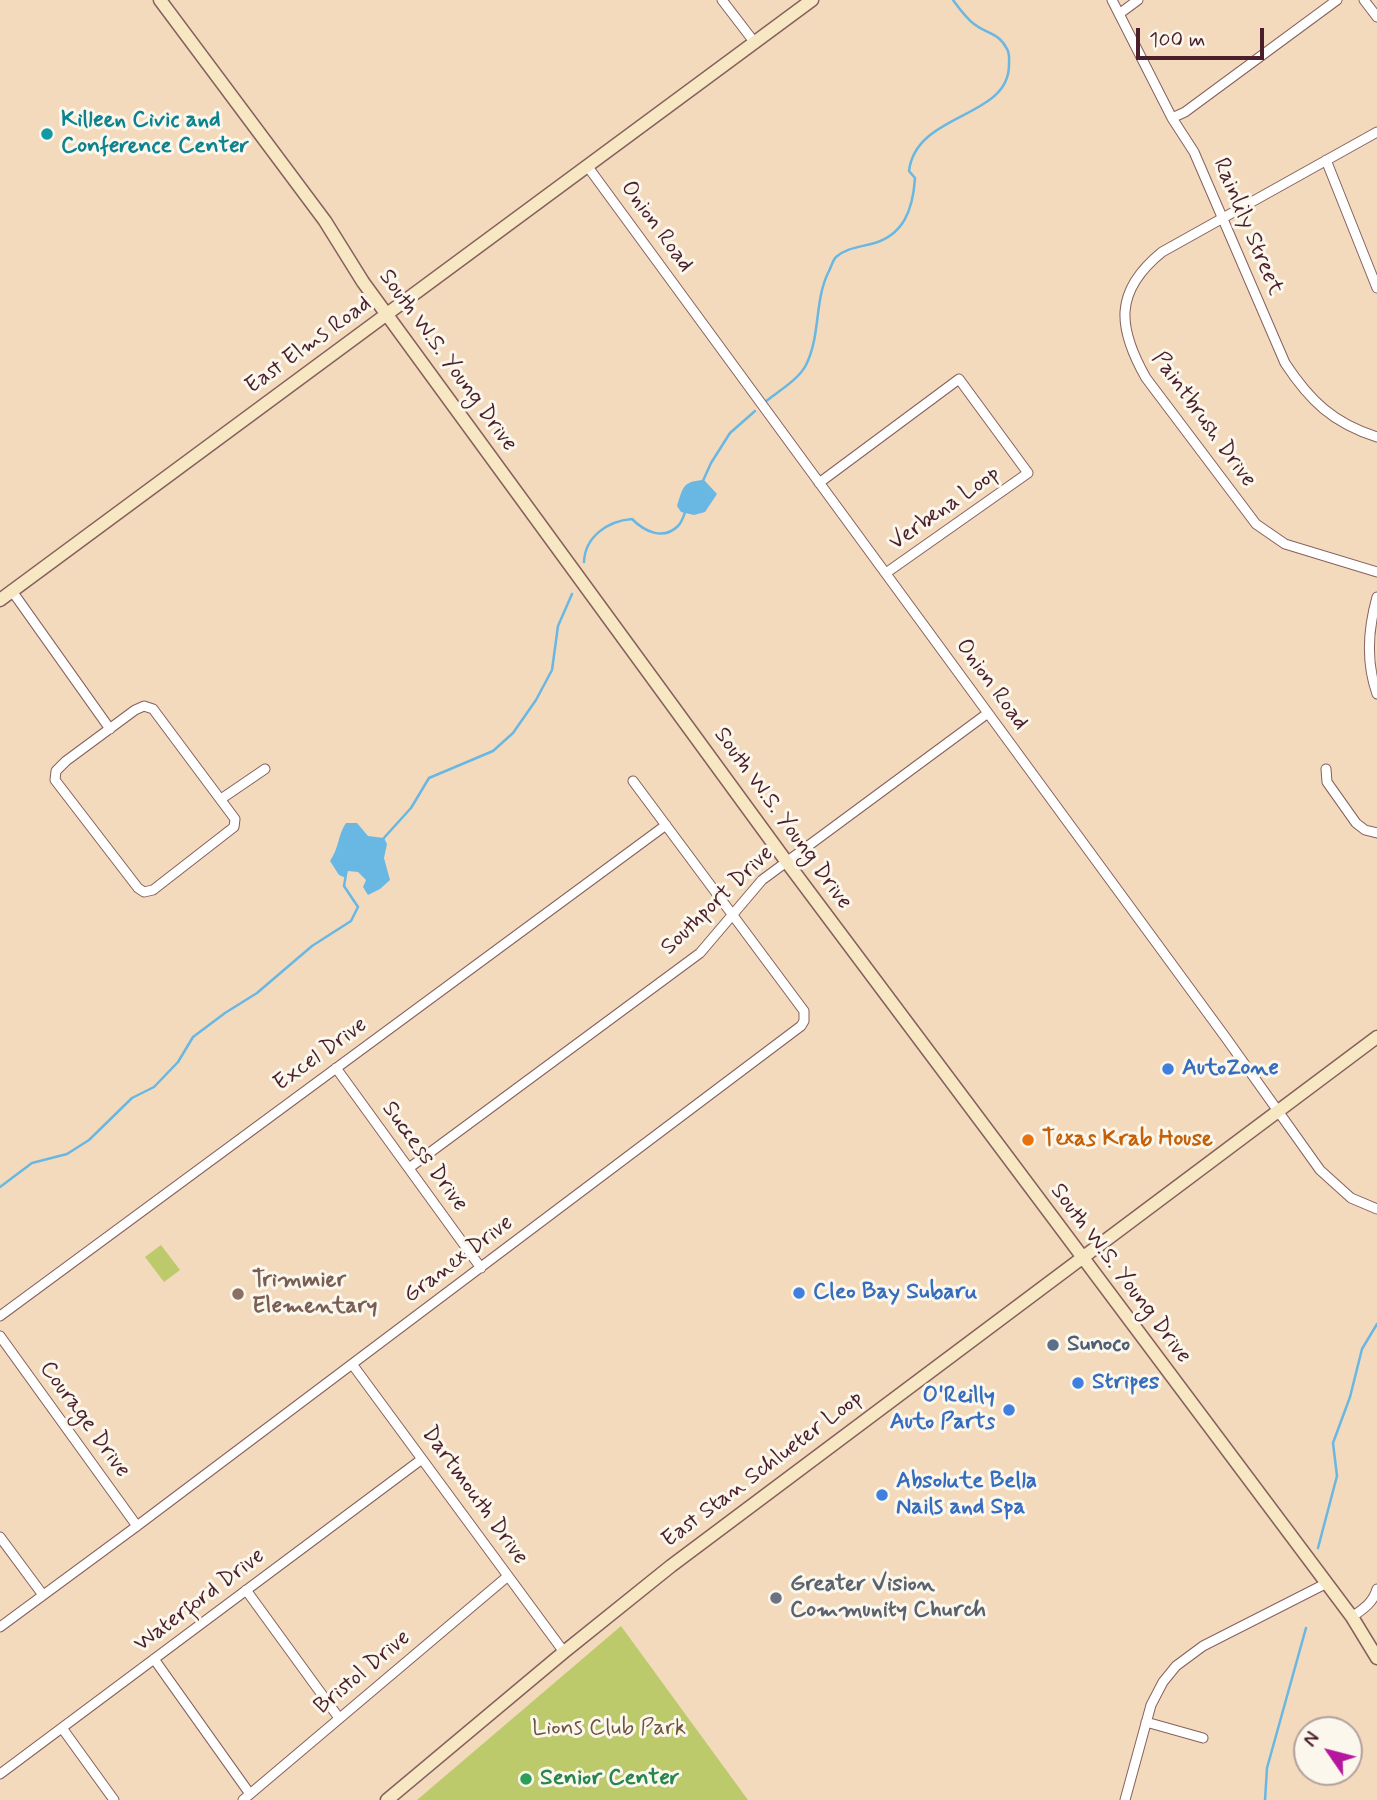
<!DOCTYPE html>
<style>
body{margin:0}
#map{position:relative;width:1377px;height:1800px;overflow:hidden;background:#f4dabc;font-family:Mynerve,sans-serif}
canvas{display:block}
.north{position:absolute;left:1293px;top:1716px;width:70px;height:70px;box-sizing:border-box;background:#fbf7ec;border:2px solid #b4a19f;border-radius:50%;rotate:305deg;font-size:19px;font-weight:700;line-height:28px;text-align:center;color:#4a1f2b}
.north::after{content:'';display:block;margin:auto;width:24px;height:32px;background:#b5179e;clip-path:polygon(50% 0,100% 100%,50% 72%,0 100%)}
.scale{position:absolute;left:1136px;top:28px;width:128px;height:32px;box-sizing:border-box;border:4px solid #4a1f2b;border-top:0;padding-left:9px;font-size:21px;line-height:24px;white-space:nowrap;color:#4a1f2b;-webkit-text-stroke:5px #fbf7ec;paint-order:stroke}
</style>
<div id="map">
<canvas width="1377" height="1800"></canvas>
<div class="north">N</div>
<div class="scale">100 m</div>
</div>
<script>
const c = document.querySelector('canvas').getContext('2d');
c.lineJoin = 'round';
function fill(path, color) {
  c.fillStyle = color;
  c.fill(path, 'evenodd');
}
function trace(path, color, width, dash) {
  c.strokeStyle = color;
  c.lineWidth = width;
  c.lineCap = dash ? 'butt' : 'round';
  c.setLineDash(dash || []);
  c.stroke(path);
}
function drawText(font, color, halo, rows, align = 'center') {
  c.font = font + ' Mynerve,sans-serif';
  c.lineWidth = 6;
  c.setLineDash([]);
  c.textBaseline = 'middle';
  c.strokeStyle = halo;
  c.fillStyle = color;
  for (const [text, x, y, turn = 0] of rows) {
    c.save();
    c.translate(x, y);
    c.rotate((+turn || 0) * Math.PI / 180);
    c.textAlign = isNaN(turn) ? turn : align;
    if (halo) c.strokeText(text, 0, 0);
    c.fillText(text, 0, 0);
    c.restore();
  }
}
fill(new Path2D(`
 M161,1245l19,25 -16,12 -19,-25z
 M621,1626l127,174h-331z`), '#bcca6b');
fill(new Path2D(`
 M704,480l13,14 -12,18 -11,3 -13,-3 -4,-6c6,-19 6,-25 27,-26z
 M346,823h11l11,13 16,2 3,6 -3,14 6,22 -10,9 -12,6 -5,-8 3,-7 -8,-8 -10,-1 -2,7 -7,-3 -9,-14c10,-15 7,-24 16,-38z`), '#69b7e3');
trace(new Path2D(`
 M766,401c13,-10 33,-22 40,-36 15,-30 8,-65 23,-94 2,-4 4,-11 7,-14 10,-9 24,-10 35,-13 33,-8 42,-35 44,-66l-6,-7c7,-59 100,-52 100,-106 0,-6 1,-11 -2,-16 -9,-17 -19,-14 -33,-25 -8,-6 -15,-16 -21,-24
 M702,483l9,-20 19,-30 25,-22
 M584,562c1,-25 23,-41 48,-43 12,12 31,22 46,7 4,-4 6,-11 8,-16
 M382,840l29,-32 18,-30 64,-27 20,-18 23,-33 16,-30 6,-44 14,-32
 M0,1187l32,-24 35,-9 22,-14 43,-42 22,-11 24,-25 15,-25 32,-24 32,-20 55,-47 39,-25 7,-14 -14,-21 2,-12
 M1318,1548l19,-72 -4,-33 17,-46 12,-48 15,-25
 M1265,1800l2,-32 39,-140`), '#69b7e3', 2.5);
const minor = new Path2D(`
 M722,0l33,43
 M1112,0l60,118 22,34 91,211c25,38 48,60 92,74
 M1364,0l13,17
 M1119,14l19,-14
 M1172,118l13,-6 152,-112
 M1377,132l-215,120c-48,39 -45,75 -16,126l110,146 29,20 92,28
 M1326,160l51,128
 M588,167l638,871 94,132 31,28 26,11
 M819,483l140,-104 69,94 -142,100
 M12,591l98,138
 M1377,597c-9,32 -11,66 0,97
 M144,706l9,3 82,110 -1,8 -81,63 -9,2 -6,-4 -83,-108 1,-9 10,-10 69,-51z
 M1326,769l1,13 29,41 9,7 12,3
 M221,799l44,-30
 M336,1068l145,200
 M409,1168l291,-215 62,-73 226,-167
 M0,1316l666,-491
 M0,1336l137,190
 M352,1364l212,288
 M0,1537l43,58
 M246,1590l93,128
 M1352,1617c11,-8 21,-14 25,-28
 M0,1627l137,-101 664,-500 3,-5v-10l-171,-230
 M154,1659l96,135
 M1146,1722l57,16
 M62,1728l52,72
 M0,1774l422,-315
 M243,1800l265,-224
 M1125,1800l26,-95 12,-23 13,-16 27,-20 124,-63`);
const secondary = new Path2D(`
 M160,0l165,221 38,61 423,579 566,756 25,41
 M0,600l812,-600
 M387,1800l177,-148 107,-86 706,-529`);
trace(minor, '#86605e', 11);
trace(secondary, '#86605e', 15);
trace(minor, '#fff', 9);
trace(secondary, '#f7e8c3', 12);
for (const [x, y, r, color] of [
 [47,134,7,"#0f9aa8"],
 [1168,1069,7,"#3f7fe0"],
 [1028,1140,7,"#e8710a"],
 [799,1293,7,"#3f7fe0"],
 [238,1294,7,"#8d6e63"],
 [1053,1345,7,"#5c6f8a"],
 [1078,1383,7,"#3f7fe0"],
 [1009,1410,7,"#3f7fe0"],
 [882,1495,7,"#3f7fe0"],
 [776,1598,7,"#6b7280"],
 [526,1779,7,"#2e9e5b"]
]) {
  const dot = new Path2D();
  dot.arc(x, y, r, 0, 2 * Math.PI);
  c.fillStyle = color;
  c.fill(dot);
  trace(dot, '#fbf7ec', 2.5);
}
drawText('bold 23px', '#0d838f', '#fbf7ec', [
 ["Killeen Civic and",61,121],
 ["Conference Center",61,147]
], 'left');
drawText('23px', '#4a1f2b', '#fbf7ec', [
 ["Onion Road",656,227,54],
 ["Rainlily Street",1247,227,67],
 ["East Elms Road",309,346,-36],
 ["South W.S. Young Drive",447,361,54],
 ["Paintbrush Drive",1203,420,54],
 ["Verbena Loop",945,509,-35],
 ["Onion Road",991,685,54],
 ["South W.S. Young Drive",782,819,54],
 ["Southport Drive",718,901,-44],
 ["Excel Drive",321,1055,-36],
 ["Success Drive",424,1157,54],
 ["Granex Drive",459,1260,-37],
 ["South W.S. Young Drive",1120,1274,53],
 ["Courage Drive",84,1420,54],
 ["East Stan Schlueter Loop",763,1470,-37],
 ["Dartmouth Drive",474,1496,54],
 ["Waterford Drive",200,1601,-37],
 ["Bristol Drive",363,1673,-40]
]);
drawText('bold 23px', '#366cbe', '#fbf7ec', [
 ["AutoZone",1182,1069],
 ["Cleo Bay Subaru",813,1293],
 ["Stripes",1092,1383],
 ["O'Reilly",995,1397,"right"],
 ["Auto Parts",995,1423,"right"],
 ["Absolute Bella",896,1482],
 ["Nails and Spa",896,1508]
], 'left');
drawText('bold 23px', '#c56008', '#fbf7ec', [
 ["Texas Krab House",1042,1140]
], 'left');
drawText('bold 23px', '#785e54', '#fbf7ec', [
 ["Trimmier",252,1281],
 ["Elementary",252,1307]
], 'left');
drawText('bold 23px', '#4e5e75', '#fbf7ec', [
 ["Sunoco",1067,1345]
], 'left');
drawText('bold 23px', '#5b616d', '#fbf7ec', [
 ["Greater Vision",790,1585],
 ["Community Church",790,1611]
], 'left');
drawText('23px', '#6c523e', '#fbf7ec', [
 ["Lions Club Park",609,1729]
]);
drawText('bold 23px', '#27864d', '#fbf7ec', [
 ["Senior Center",540,1779]
], 'left');
</script>
